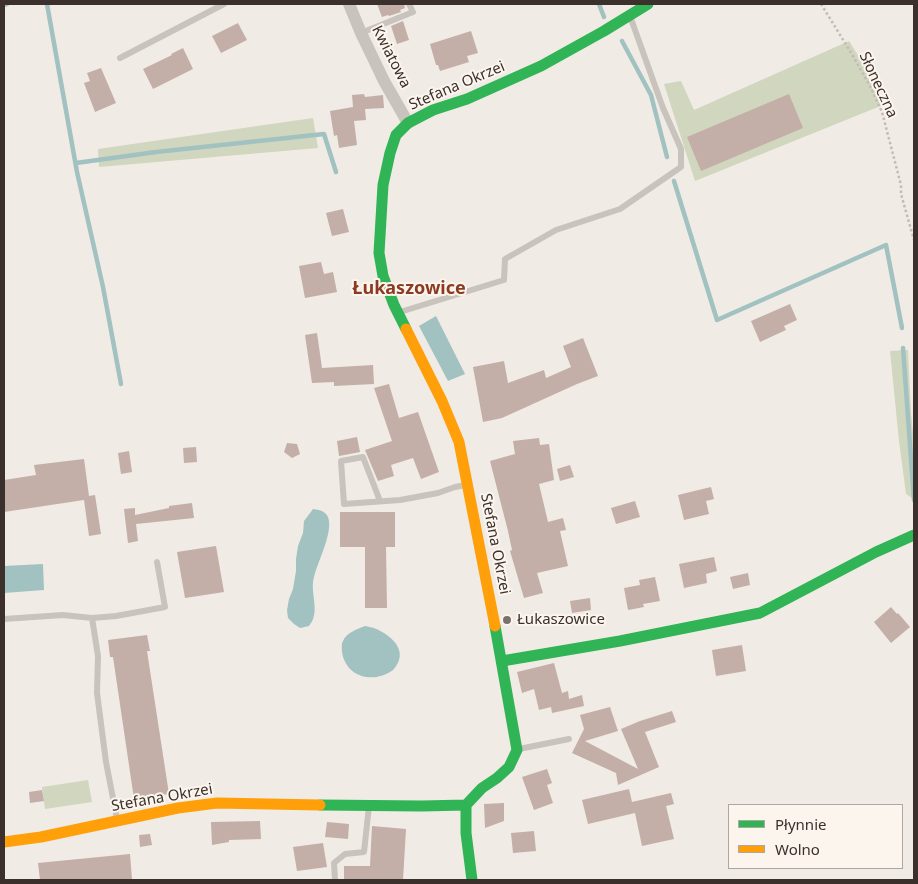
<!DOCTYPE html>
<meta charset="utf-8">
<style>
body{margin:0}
#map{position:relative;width:918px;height:884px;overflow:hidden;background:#f0ebe5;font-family:"Noto Sans",sans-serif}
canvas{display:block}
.frame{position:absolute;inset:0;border:5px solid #3b302b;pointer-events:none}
.legend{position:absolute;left:728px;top:804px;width:175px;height:65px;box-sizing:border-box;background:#fbf5ee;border:1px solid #aea6a0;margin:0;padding:6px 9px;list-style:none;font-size:15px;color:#3b302b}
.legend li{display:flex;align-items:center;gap:10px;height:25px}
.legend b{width:25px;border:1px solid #aea6a0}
</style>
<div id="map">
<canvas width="918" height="884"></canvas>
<div class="frame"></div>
<ul class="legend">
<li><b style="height:6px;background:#30b455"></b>Płynnie</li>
<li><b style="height:6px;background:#ff9f0a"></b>Wolno</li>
</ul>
</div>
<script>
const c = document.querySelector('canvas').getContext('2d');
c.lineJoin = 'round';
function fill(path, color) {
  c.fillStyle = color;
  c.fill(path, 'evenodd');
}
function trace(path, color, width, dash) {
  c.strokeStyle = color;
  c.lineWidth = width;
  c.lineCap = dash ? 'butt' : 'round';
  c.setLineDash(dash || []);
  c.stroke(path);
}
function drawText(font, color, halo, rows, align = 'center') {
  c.font = font + ' "Noto Sans",sans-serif';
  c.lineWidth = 4;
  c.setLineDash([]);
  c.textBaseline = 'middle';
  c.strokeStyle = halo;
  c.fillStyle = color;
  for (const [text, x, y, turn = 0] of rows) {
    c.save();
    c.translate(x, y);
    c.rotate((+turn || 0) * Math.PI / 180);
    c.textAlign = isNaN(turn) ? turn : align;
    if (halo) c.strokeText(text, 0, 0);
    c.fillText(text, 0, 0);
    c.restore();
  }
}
fill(new Path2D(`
 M849,41l15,24 19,40 -188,76 -31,-97 17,-3 13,29z
 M313,118l5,30 -219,19 -1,-18z
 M908,350l3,63 3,30v56l-8,-5 -7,-53 -9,-90z
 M88,780l4,22 -47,7 -3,-22z`), '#d1d6bf');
fill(new Path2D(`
 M436,316l29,58 -17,7 -29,-55z
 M313,509c8,1 15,3 16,12 2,16 -11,40 -15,56 -4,13 4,30 -1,42 -1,3 -3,5 -4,7l-9,2 -6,-4 -6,-6 -1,-8 2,-11 4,-10 3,-18v-12l2,-13 5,-13 1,-12z
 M43,564l1,26 -40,3v-27z
 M365,626c3,1 8,1 11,3 11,4 28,17 23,31 -1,3 -3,7 -6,10 -19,14 -47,8 -51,-18 0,-3 -1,-8 1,-11 3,-8 14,-12 22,-15z`), '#a1c2c1');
trace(new Path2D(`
 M47,4l30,168 26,115 18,97
 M599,4l5,13
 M4,5l3,-1
 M622,41l29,54 16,62
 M76,163l80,-11 168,-18 12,38
 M674,181l43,139 169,-75 16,83
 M903,348l11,152`), '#a1c2c1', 4.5);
fill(new Path2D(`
 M377,4h27l1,4 -5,2 1,2 -12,4 -1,-1 -6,2z
 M403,21l6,19 -12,4 -6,-18z
 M238,23l9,17 -26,13 -9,-17z
 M471,31l7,22 -11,3 2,6 -29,9 -2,-6h-2l-6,-21z
 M183,48l10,21 -40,20 -10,-20 29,-14 -1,-1z
 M101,68l15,35 -21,9 -11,-29 6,-2 -3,-8z
 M364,94l1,3 18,-2 1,13 -19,1 1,11 -12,1 3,24 -18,3 -2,-13 -3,1 -4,-25 23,-4 -1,-12z
 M789,94l14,34 -102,43 -14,-34z
 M343,209l6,23 -17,4 -6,-23z
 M321,262l3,12 9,-2 4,20 -32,6 -6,-32z
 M790,304l7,16 -13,6 2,4 -26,12 -9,-21z
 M317,333l5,35 51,-3 1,19 -40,2v-4l-22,1 -7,-48z
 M583,338l15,38 -21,8 -75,34 -19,4 -10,-55 31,-6 4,22 36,-13 2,8 25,-11 -8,-21z
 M389,384l10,34 19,-6 21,60 -18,7 -8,-21 -22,7 3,11 -16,5 -13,-31 27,-9 -18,-53z
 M357,437l3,15 -21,4 -2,-15z
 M539,438l1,7 9,-1 5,36 -15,4 9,38 15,-4 3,12 -6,1 8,35 -31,7 6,20 -19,5 -14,-47 2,-1 -4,-19 -18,-70 25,-7 -2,-13z
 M287,443l10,1 3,10 -8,4 -8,-6z
 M196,447l1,15 -13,1 -1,-15z
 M129,451l3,21 -11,2 -3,-21z
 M84,459l5,37 6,-1 6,39 -12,2 -5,-36 -80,12v-32l32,-5 -2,-10z
 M570,465l4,12 -14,4 -3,-12z
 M711,487l3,12 -8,2 3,13 -25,6 -6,-25z
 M635,501l5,16 -24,7 -5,-16z
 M192,503l2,15 -58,6 2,17 -10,2 -4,-34 11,-1v7l34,-7v-2z
 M340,512h55v35h-9l1,61h-22v-61h-25z
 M216,546l8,46 -39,6 -8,-46z
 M714,557l3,14 -11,3 1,9 -23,5 -5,-24z
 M748,573l2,12 -17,4 -3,-12z
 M655,577l5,24 -17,3 1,3 -16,3 -4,-22 16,-3 -1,-5z
 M590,598l1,12 -19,3 -2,-12z
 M891,607l6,7 1,-1 12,14 -19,16 -17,-21z
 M147,635l3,16h-3l22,143 -35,5 -21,-142h-3l-2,-17z
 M742,645l4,26 -30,5 -4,-26z
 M554,663l8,30 6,-2 1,8 13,-4 2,11 -32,7 -1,-6 -12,3 -5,-21 -12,4 -5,-21z
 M610,707l8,24 -33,10 53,28 -17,-40 19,-8 32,-10 4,11 -31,10 14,35 -41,18 -2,-12 -44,-20 12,-24 -4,-14z
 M547,769l5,14 -5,2 6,18 -19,7 -12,-33z
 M629,789l3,13 39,-9 3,11 -8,2 8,33 -32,7 -7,-33 -47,11 -6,-24z
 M42,790l2,11 -14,2 -1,-11z
 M504,803v18l-19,7 -1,-24z
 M260,821l1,18 -32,1v2l-17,3 -1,-23z
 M327,822l22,2 -1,15 -23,-2z
 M372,826l34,3 -3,51h-59v-14h26z
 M534,831l2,20 -23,2 -2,-20z
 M150,834l2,11 -12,2 -1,-12z
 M323,843l4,24 -30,4 -4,-24z
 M130,854l2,25 -92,1 -2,-17z`), '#c3afa7');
trace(new Path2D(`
 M821,4l29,47 20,35 12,26 19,73v9l13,46`), '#c2bbb6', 2.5, [2.5, 2.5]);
trace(new Path2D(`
 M361,33l52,-21 -4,-8
 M120,58l104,-54
 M400,312l104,-32 1,-21 51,-29 64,-21 61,-42v-18l-18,-41 -33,-92
 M380,501l-17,-44 -22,4 3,43 56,-4 38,-7 17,-6 11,-2
 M92,618l6,38 -1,37 9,69 11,57
 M4,619l59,-4 29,3 24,-2 49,-9 -8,-45
 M519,749l50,-10
 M335,880l-1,-17 11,-9 19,-2 5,-46`), '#c9c3be', 6);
trace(new Path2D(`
 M349,4l12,29 23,48 24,42`), '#c9c3be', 12);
trace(new Path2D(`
 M406,329l-12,-24 -11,-29 -4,-23 4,-68 7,-32 6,-18 12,-12 25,-13 34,-11 74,-33 63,-35 44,-27
 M502,661l118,-20 140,-28 116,-61 38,-17
 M320,805l102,1 44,-1 16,-17 15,-10 12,-11 8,-17 -22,-124
 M466,805v28l6,47`), '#30b455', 11);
trace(new Path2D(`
 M406,329l36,72 17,41 36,184
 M4,842l37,-5 137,-29 39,-5 103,2`), '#ff9f0a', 11);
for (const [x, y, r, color] of [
 [507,620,5,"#7a716c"]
]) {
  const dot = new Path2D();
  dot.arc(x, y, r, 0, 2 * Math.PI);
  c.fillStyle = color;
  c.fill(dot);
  trace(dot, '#fbf5ee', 2);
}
drawText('15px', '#3b302b', '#fbf5ee', [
 ["Kwiatowa",391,57,63],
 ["Słoneczna",878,85,65],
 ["Stefana Okrzei",457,86,-23],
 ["Stefana Okrzei",495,544,79],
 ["Stefana Okrzei",162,798,-10]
]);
drawText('15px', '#3b302b', '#fbf5ee', [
 ["Łukaszowice",517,620]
], 'left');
drawText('bold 18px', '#8c3b22', '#fbf5ee', [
 ["Łukaszowice",409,289]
]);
</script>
